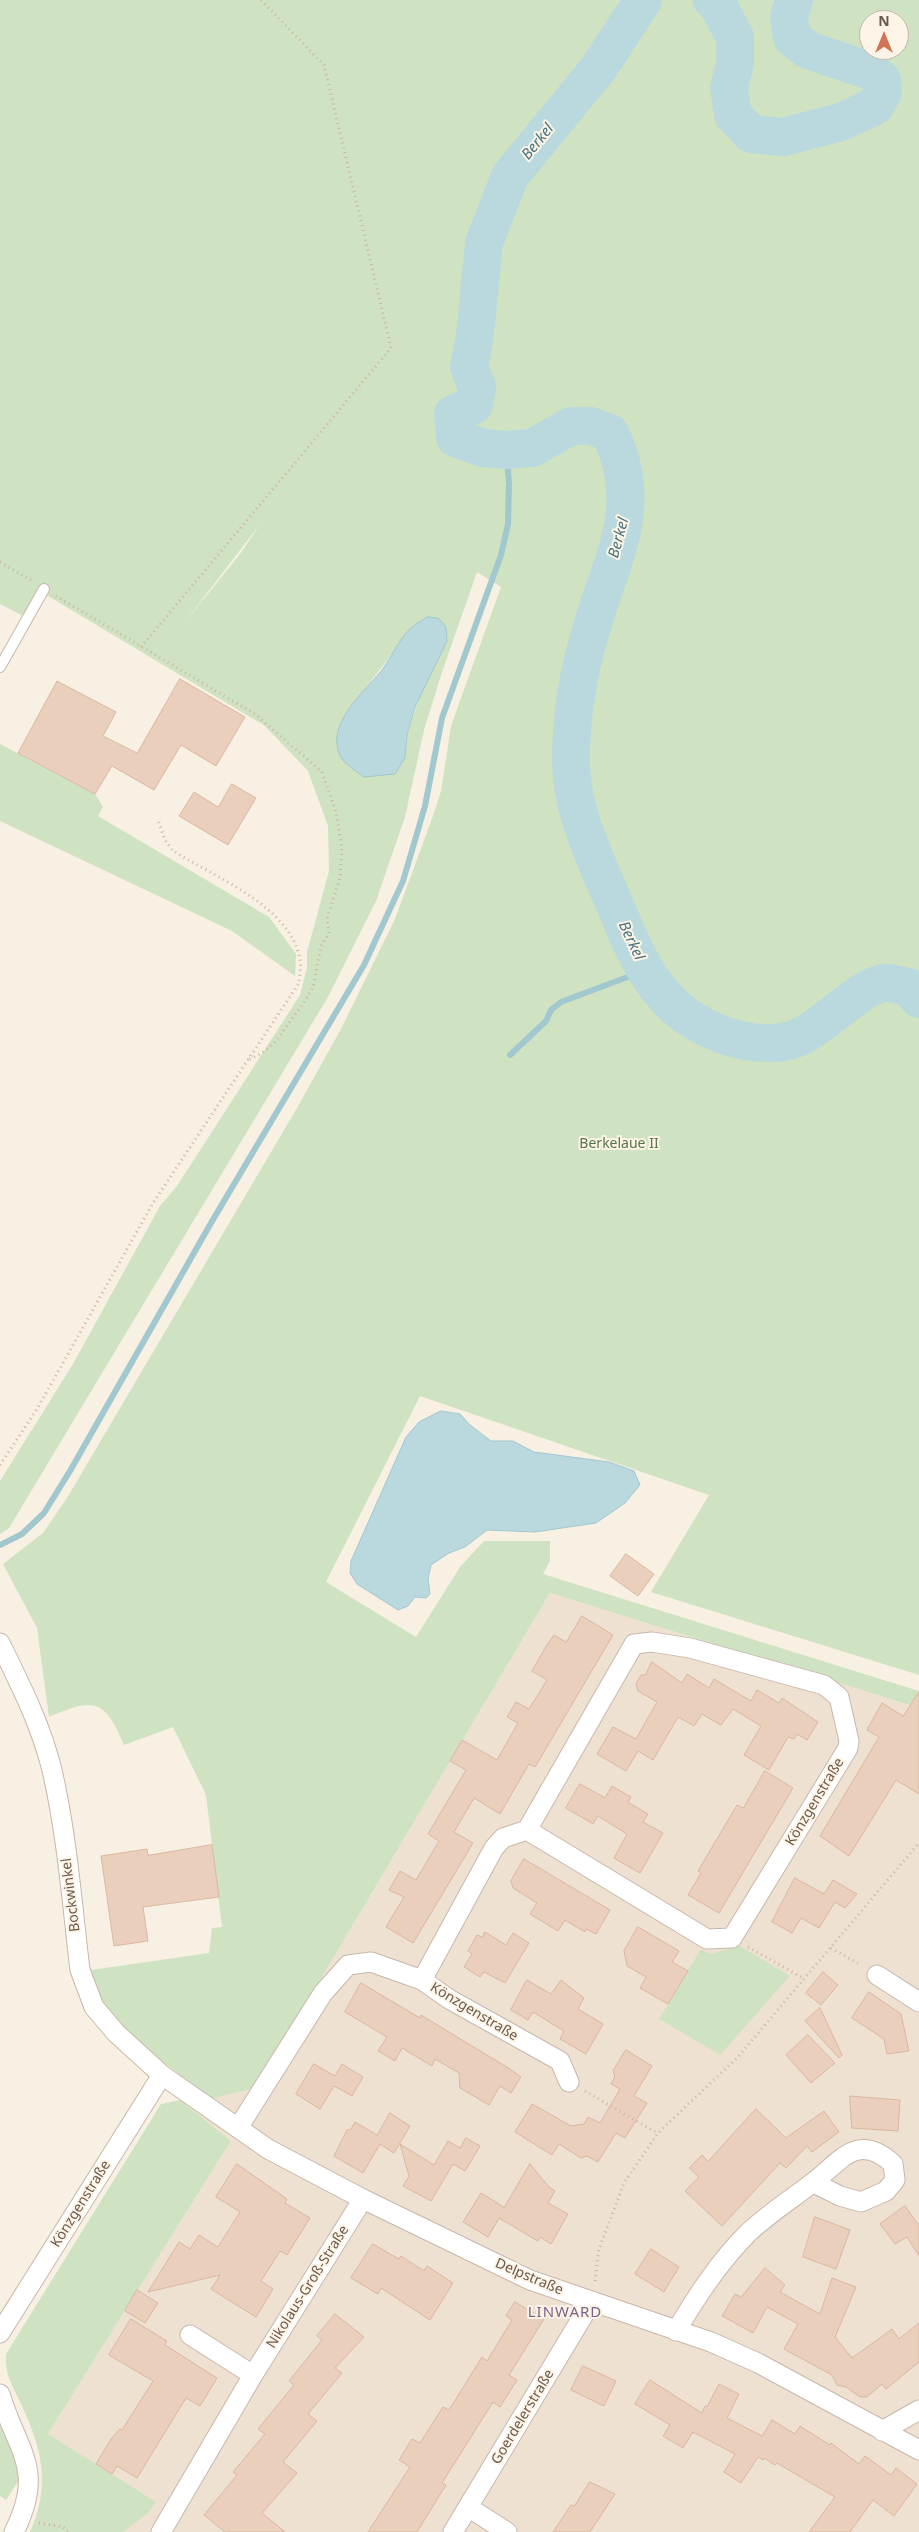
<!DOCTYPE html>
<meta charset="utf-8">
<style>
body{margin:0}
#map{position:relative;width:919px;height:2532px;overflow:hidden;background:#f8f0e2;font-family:"Noto Sans",sans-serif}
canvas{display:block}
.north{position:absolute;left:859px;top:10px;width:50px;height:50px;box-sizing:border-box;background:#fcf4e7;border:1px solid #c2b6a9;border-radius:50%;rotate:0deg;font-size:14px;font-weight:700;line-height:20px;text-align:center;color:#6c584c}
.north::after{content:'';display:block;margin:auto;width:18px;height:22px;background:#d37356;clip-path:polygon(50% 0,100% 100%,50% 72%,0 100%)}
</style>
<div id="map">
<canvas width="919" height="2532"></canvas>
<div class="north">N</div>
</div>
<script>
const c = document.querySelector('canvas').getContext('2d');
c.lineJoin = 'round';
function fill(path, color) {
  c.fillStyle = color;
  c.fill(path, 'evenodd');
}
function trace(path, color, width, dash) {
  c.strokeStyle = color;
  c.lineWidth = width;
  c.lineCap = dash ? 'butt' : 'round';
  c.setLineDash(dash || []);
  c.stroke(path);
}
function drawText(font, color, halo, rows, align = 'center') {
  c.font = font + ' "Noto Sans",sans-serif';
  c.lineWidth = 4;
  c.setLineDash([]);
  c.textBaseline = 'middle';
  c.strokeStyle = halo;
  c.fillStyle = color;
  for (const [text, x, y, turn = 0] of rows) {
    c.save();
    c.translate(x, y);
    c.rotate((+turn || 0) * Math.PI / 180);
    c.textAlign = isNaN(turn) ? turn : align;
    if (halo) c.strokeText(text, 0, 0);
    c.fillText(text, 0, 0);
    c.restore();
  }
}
fill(new Path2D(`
 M550,1593l369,115v824h-800l-71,-98 183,-293 -51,-41 31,-1 45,-11z`), '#efe1d1');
fill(new Path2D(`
 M0,0h919v1675l-268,-83 58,-97 -289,-99 -94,186 90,55 44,-70 24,-26h66v20l-7,13 376,117v17l-369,-115 -294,495 -45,11c-29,-24 -78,-57 -100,-86 -10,-12 -16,-28 -20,-43l118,-17 3,-25 10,-1 -16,-132 -33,-68 -49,18c-19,-46 -30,-48 -75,-28l-12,-89 -34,-64 40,-31 24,-35 230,-390 44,-79 54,-110 38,-103 8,-25 10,-65 50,-139 -24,-15 -36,103 -17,55 -19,87 -29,84 -48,96 -319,531 -9,6v-53l73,-117 87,-158 17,-20 123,-191 7,-27v-16l22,-81 -1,-45 -20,-55 -43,-45 -227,-136 -15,26 -23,-12zM869,20h30v30h-30zM260,524l-20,30 -55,68zM392,654l30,35 -15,46 -2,23 -63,-34 5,-12z
 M0,744l95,50 8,13 -5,9 171,101 27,37 -1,22 -63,-45 -232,-110z
 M740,1946l50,30 -70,79 -61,-36 42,-70 9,5z
 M180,2100l51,41 -183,293 108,68 -8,11 -25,19h-93c21,-46 12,-84 -9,-128 -8,-17 -17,-31 -15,-50l155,-250z
 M0,2420l15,36 4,24 -13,20 -6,-4z`), '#cfe3c2');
const water = new Path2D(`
 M428,617l10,1 8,9 1,14 -32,66 -8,28 -2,23 -10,16 -31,3c-9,-7 -24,-15 -26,-27 -8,-30 26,-58 43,-79 17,-22 20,-42 47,-54z
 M441,1411l19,3 10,11 21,16h22l21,11 75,10 25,9 6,14 -15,18 -29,20 -61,9 -48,-2 -22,17 -16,6 -18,12 -3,14 2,15 -4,4 -11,-1 -7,9 -10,4 -41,-26 -7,-11 1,-12 55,-124 13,-15z`);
fill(water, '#b9d9df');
trace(water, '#a1c7cf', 1);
trace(new Path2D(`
 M510,1055l36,-34 5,-11 10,-8 85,-32
 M0,1545l22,-11 22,-21 26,-42 141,-248 153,-258 39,-84 22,-75 17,-88 59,-163 7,-31 1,-41 -3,-33`), '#a1c7cf', 6);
trace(new Path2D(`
 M643,0l-45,69 -88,107 -26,67 -9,91 -6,33 8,20 -3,18 -21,9 2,24 28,10 23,2 26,-2 39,-22h20l19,7c36,73 1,127 -19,197 -13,43 -20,85 -20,129 -1,54 29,109 49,158 22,55 47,99 106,119 25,8 58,12 81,-3 15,-9 28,-21 42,-31 10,-8 21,-16 34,-19 8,-1 18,3 26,4l10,12
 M712,0l7,7 16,30v26l-6,25 4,27 18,19 32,3 58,-15 34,-16 8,-14 -1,-12 -12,-9 -62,-21 -16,-12 -3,-21 5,-17`), '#b9d9df', 38);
const building = new Path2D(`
 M180,679l65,38 -29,49 -35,-21 -27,45 -42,-24 -17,28 -77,-41 39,-72 59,31 -13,24 34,17z
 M232,784l24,14 -28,47 -49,-29 15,-24 24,15z
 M626,1554l28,20 -16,22 -28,-20z
 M582,1616l31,19 -78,132 -6,-3 -29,50 -26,-16 -20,34 19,11 -60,100 -27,-16 18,-30 -15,-7 11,-19 16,9 23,-39 -11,-7 38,-64 -16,-9 12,-21 35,20 21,-37 -11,-6 9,-15 13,7 18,-29 -15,-9 13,-23 9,-13 12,7z
 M652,1662l30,21 5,-9 22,14 5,-9 37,22 6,-11 22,13 3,-5 36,24 -11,18 -10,-6 -3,5 -6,-2 -19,33 -25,-15 17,-29 -28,-17 -12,16 -19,-11 -8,12 -16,-9 -25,43 -15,-9 -12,20 -29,-17 16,-27 23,12 21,-37 -19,-11 -2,-7 5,-9h4z
 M919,1692v102l-23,-14 -47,76 -29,-20 59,-99 -12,-7 15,-27 21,13z
 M765,1771l28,17 -74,125 -31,-18 13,-22 -3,-2 39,-66 6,3z
 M580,1784l25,14 7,-12 19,11 -3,5 20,12 -5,8 20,11 -23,40 -26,-15 13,-24 -29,-18 -5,8 -27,-16z
 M212,1845l7,52 -76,10 5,34 -34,5 -13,-90 46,-7 1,6z
 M524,1859l86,51 -14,24 -10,-5 -1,3 -20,-12 -7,11 -28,-17 7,-11 -24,-15 -2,-7z
 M795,1878l29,16 9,-14 24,14 -12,14 -10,-6 -16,26 -18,-10 -9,15 -20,-11z
 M638,1927l41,24 -7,11 16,9 -20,33 -28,-16 6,-11 -19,-11 -3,-15z
 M485,1932l21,13 7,-12 16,10 -24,40 -21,-11 -4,5 -16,-10 8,-13 -4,-3 9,-16 5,2z
 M823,1972l15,13 -17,20 -15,-12z
 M527,1980l24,14 10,-14 23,18 -6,11 25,15 -17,30 -26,-15 4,-8 -31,-19 -5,8 -17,-10z
 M361,1983l59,35 1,-3 89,54 11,8 -10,16 -11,-7 -11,19 -29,-17 -1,-15 -24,-14 -3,7 -30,-18 -7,13 -17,-10 9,-14 -42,-25z
 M869,1992l32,22 8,37 -22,3 -3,-15 -32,-21z
 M820,2008l22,47 -3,3 -34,-37z
 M808,2035l27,28 -24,20 -25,-28z
 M626,2050l26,16 -18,30 13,7 -22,35 -9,-5 -18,29 -11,-6 -6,2 -22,-14 -7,11 -37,-23 17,-28 39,22 13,-2 4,-7 12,6 20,-34 -9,-5 4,-7 -2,-6z
 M314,2064l21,12 7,-12 21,13 -11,19 -18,-10 -14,23 -24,-15z
 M850,2096l50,4 -2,31 -46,-3z
 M756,2109l30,29 38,-27 15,21 -27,20 -5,-6 -21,22 -6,-5 -58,63 -37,-35 14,-14 -10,-9 13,-13 6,6z
 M390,2113l20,13 -16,27 -14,-9 -17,29 -29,-17 13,-26 4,-1 4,-7 22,13z
 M466,2138l14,8 -15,25 -12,-7 -22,37 -28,-15 6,-10 -9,-32 34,21 14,-24 12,7z
 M237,2164l50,35 -2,4 25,15 -23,37 -7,-4 -19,30 12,8 -17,28 -45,-28 9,-14 -72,17 31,-50 11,7 9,-14 19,12 22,-35 -24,-15z
 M530,2164l19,23 6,4 -7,12 20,11 -17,30 -11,-7 -2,4 -39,-23 -11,19 -25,-15 18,-29 23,14z
 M905,2206l14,20v30l-12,-19 -12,7 -15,-20z
 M815,2217l35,13 -14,39 -33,-12z
 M373,2244l26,15 2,-3 23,15 3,-5 26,17 -23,37 -49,-32 -3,6 -27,-16z
 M651,2249l28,18 -15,25 -29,-18z
 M765,2268l20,17 -5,7 40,22 12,-36 24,9 -21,50 17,21 40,-29 7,10 20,-16v39l-33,27 -4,-5 -15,13h-7l-14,-10 -9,-2 -5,-10 -48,-26 14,-25 -31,-17 -14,26 -31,-17 13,-22 6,3z
 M137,2290l21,13 -13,20 -20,-12z
 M515,2302l29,17 -35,56 8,5 -17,27 -7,-5 -51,81 4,2 -29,47h-49l42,-65 -11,-7 13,-21 8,4 23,-36 6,3 33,-53 5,4 25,-41 -6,-4z
 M335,2314l29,23 -29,31 7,5 -34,41 9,7 -34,41 14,11 -35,40 23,19h-60l-21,-17 33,-40 -4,-3 32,-38 -7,-5 36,-44 -5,-4 33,-41 -5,-4z
 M131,2319l36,22 -2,4 52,33 -17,28 -14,-8 -49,80 -20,-12 -5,8 -16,-10 15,-25 9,-10 2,1 31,-49 -44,-26z
 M583,2366l33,15 -12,25 -33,-16z
 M650,2380l52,33 3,-7 2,1 12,-23 20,10 -12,24 35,18 10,-16 23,14 5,-8 30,19 1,-2 28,21 6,-8 26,19 5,-7 21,16 -23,32 -21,-16 -23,32h-41l26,-35 -58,-34 -2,2 -11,-7 -1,2 -5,-3 -17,26 -17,-11 11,-18 -42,-22 -10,16 -20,-12 7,-11 -35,-21z
 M590,2482l25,12 -25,38h-37l18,-27 3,1z`);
fill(building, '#eacfbd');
trace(building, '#dab7a0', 1);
const service = new Path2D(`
 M0,667l44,-78`);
const minor = new Path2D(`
 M0,1643c20,41 41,82 52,127 15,65 20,133 28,200l14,37 22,26 46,42 106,74 95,50 167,81 181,62 47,21 161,87
 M877,1975l42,27
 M422,1980l27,19 111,62 9,21
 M238,2128l85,-135 25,-28 23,-3 51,18 72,-132 9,-10 24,-8 180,109 25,-1 116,-190 1,-7 -10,-44 -15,-12 -134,-37 -38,-6 -18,2 -107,186
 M676,2331c21,-35 43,-69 72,-98 19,-18 42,-33 63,-49 28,-20 45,-54 82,-20l2,16 -9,11 -25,11 -21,-6 -26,-13
 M0,2333l162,-258
 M190,2335l63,40
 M0,2394c17,58 46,74 14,138
 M882,2431l37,-21
 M468,2507l39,25
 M161,2532l92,-157 110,-176
 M453,2532l139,-231`);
trace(service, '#c7b7ab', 12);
trace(minor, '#c7b7ab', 21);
trace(new Path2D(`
 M0,562l32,19
 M56,596l199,118 67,58 14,40 6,35 -2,31 -13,41 2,14 -8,13 -8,41 -8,14 -29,40 -14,12 -16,8
 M141,647l250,-299 -67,-283 -63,-65
 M0,1465l37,-56 116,-206 146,-220c0,-7 3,-16 1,-23 -9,-55 -87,-83 -128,-110l-7,-10 -7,-20
 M748,1947l55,31
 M831,1948l30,17
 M585,2091l72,42
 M595,2281l4,-32 25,-66 34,-50 79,-75 182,-215
 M39,2523l24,4 5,5`), '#ceb3a1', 3, [1, 4]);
trace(service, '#fff', 10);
trace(minor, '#fff', 19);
drawText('14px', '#557649', '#fcf4e7', [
 ["Berkelaue II",619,1144]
]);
drawText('14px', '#6c584c', '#fcf4e7', [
 ["Könzgenstraße",815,1802,-59],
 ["Bockwinkel",71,1895,-97],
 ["Könzgenstraße",474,2012,31],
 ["Könzgenstraße",81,2204,-58],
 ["Delpstraße",529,2277,23],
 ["Nikolaus-Groß-Straße",308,2287,-58],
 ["Goerdelerstraße",523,2417,-59]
]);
drawText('italic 15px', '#49747d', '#fcf4e7', [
 ["Berkel",538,142,-51],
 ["Berkel",619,538,-75],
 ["Berkel",631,941,65]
]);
c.letterSpacing = '1px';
drawText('15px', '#7c6489', '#fcf4e7', [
 ["LINWARD",565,2313]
]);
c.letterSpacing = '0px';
</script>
